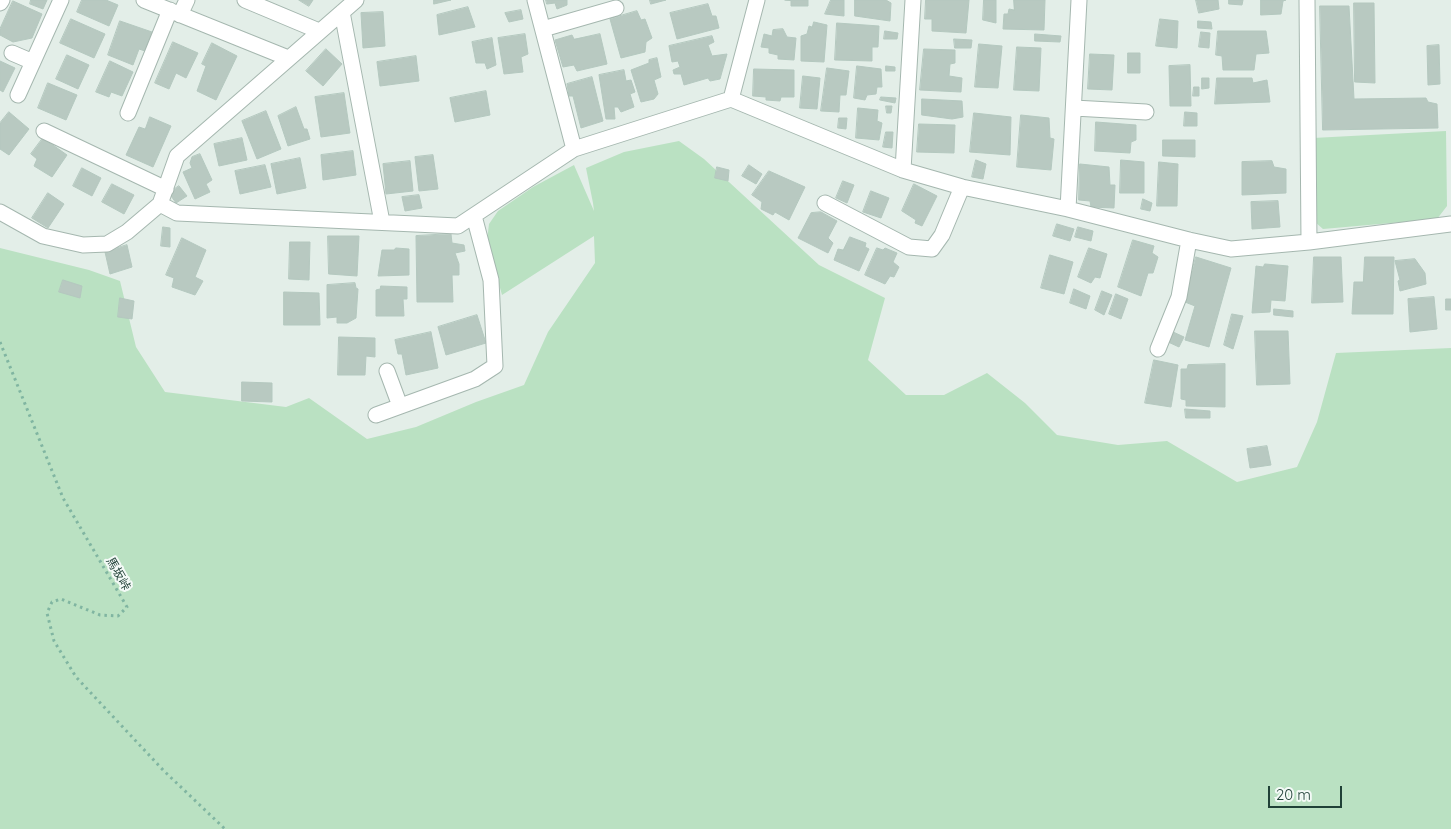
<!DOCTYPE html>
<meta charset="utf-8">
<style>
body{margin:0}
#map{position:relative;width:1451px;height:829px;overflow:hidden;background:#e3eee8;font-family:Quicksand,sans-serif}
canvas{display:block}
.scale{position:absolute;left:1268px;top:786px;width:74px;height:22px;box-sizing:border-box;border:2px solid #204137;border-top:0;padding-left:6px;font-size:15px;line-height:18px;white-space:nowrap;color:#204137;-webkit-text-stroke:4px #f4faf7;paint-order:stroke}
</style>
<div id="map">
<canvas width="1451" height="829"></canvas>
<div class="scale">20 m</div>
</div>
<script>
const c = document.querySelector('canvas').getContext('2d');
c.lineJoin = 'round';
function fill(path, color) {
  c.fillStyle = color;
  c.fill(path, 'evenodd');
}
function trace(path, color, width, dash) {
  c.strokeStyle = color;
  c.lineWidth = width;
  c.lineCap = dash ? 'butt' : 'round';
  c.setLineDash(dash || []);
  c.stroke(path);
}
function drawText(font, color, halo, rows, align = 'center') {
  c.font = font + ' Quicksand,"Noto Sans JP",sans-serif';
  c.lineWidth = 4;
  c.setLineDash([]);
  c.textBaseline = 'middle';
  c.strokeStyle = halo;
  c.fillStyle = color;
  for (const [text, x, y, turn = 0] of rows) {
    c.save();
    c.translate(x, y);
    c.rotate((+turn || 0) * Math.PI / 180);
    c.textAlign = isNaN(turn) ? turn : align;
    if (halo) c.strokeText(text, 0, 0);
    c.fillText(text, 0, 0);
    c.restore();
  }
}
fill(new Path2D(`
 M1446,131l1,75 -10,13 -114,10 -8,-7 -2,-84z
 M679,141l25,18 115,106 66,33 -17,62 38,35h38l43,-22 38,30 32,32 61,10 49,-4 70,41 60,-15 20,-45 19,-69 115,-5v481h-1451v-581l89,22 31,11 16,66 29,45 121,15 23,-9 58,41 49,-12 60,-25 48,-17 24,-53 47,-69 -1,-27 -92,59 -10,-36 -6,-10 3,-25 9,-13 35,-24 41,-22 20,46 -1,-8 -7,-35 38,-16z`), '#bae1c2');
const building = new Path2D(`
 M31,0h16l-4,9 -13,-5z
 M82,0h24l12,5 -9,21 -32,-14z
 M299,0h14l-4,6z
 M434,0h17l-17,4z
 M546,0h21v5l-10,4 -2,-6 -8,1z
 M650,0h16l-15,4z
 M785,0h23v6h-17v-5z
 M831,0h13v16l-19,-2z
 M855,0h31l5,3 -1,18 -35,-5z
 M926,0h43l-3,33 -34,-2v-12h-7z
 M984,0h12v23l-13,-3z
 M1014,0h31l-1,30 -41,-1 1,-15h4l1,-5 5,1z
 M1196,0h22l1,9 -20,4z
 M1229,0h14l-1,5 -13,-1z
 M1261,0h25l-3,1 -2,13 -20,1z
 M13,1l29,13 -10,24 -19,4 -13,-7v-6z
 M1354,3h20l1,80 -20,-1z
 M708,4l4,12h4l3,12 -42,11 -7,-26z
 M1320,6h29l5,93 72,-1 2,4 9,2 1,24 -115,2z
 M468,7l7,20 -36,8 -2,-20z
 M521,10l2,9 -14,3 -4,-9z
 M637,11l4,9 4,-1 7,19 -6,4 -1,10 -24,6 -11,-39z
 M383,12l2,34 -22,2 -2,-35z
 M71,19l34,15 -11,24 -34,-15z
 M1160,19l18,2 -1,27 -21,-2z
 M120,21l32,11 -7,19 -6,-2 -6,16 -25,-10z
 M1198,21l13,1 1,7 -14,-1z
 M814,22l13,3 -3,37 -23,-1v-25l6,-2 2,-8 3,1z
 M837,23l42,3 -1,21h-6v14l-37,-1z
 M783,29l4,8 9,1 -2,22 -16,-1v-4l-9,-2v-5l-8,-1 3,-13 8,2 1,-6z
 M885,31l13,2 -1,6h-13z
 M1218,31h48l3,22 -13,1 -2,16h-31l-1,-14 -6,-1z
 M1201,32l9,1 -1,15 -10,-1z
 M525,34l3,20 -7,3 2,15 -19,2 -6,-36z
 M600,34l7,30 -30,7 -3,-6 -11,2 -8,-27 17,-5 2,4z
 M1035,34l26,2 -1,6 -25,-1z
 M712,36l2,6 -6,3 4,11 15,-2 -7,25 -10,2 -2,-3 -24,7 -3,-11h-7l-1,-4 7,-3 -2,-6 -6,1 -3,-16z
 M492,38l4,27 -9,4 -2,-6h-9l-4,-21z
 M954,39l18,1 -1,8h-16z
 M173,42l25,11 -12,25 -10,-5 -7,16 -14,-6z
 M212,43l25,13 -21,44 -19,-9 9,-25 -4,-2z
 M979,44l23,2 -4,42 -23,-1z
 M1439,45l1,39 -12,1 -1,-39z
 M1017,47l24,1 -2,43 -25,-1z
 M326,49l16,15 -19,22 -17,-15z
 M924,49l31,1v13l-5,1 -1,12 13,2 -1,14 -41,-2z
 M1128,53h12v20h-12z
 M1090,54l24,1 -2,35 -24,-1z
 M67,55l22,10 -11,24 -22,-10z
 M416,56l3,25 -39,5 -3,-24z
 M657,58l4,19 -7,3 4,14 -4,5 -13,3 -10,-32 18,-7v-3z
 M0,61l15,7 -12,24 -3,-2z
 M110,61l23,11 -11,24 -11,-4 -2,5 -13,-5z
 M1190,65l1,41h-21l-1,-40z
 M857,66l24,3 1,18h-5l-1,7 -9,1 -2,5 -11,-2z
 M886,66l9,1v4h-9z
 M827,68l22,3 -3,24h-6l-1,17 -18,-1z
 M754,69l40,1v27h-13l-1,4 -14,-1v-3l-13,-1z
 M624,70l2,11 5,-1 4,12 -5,2 4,13 -13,5 -3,-5h-4l1,12h-9l-7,-44z
 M803,76l17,2 -3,31 -17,-1z
 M592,77l11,44 -22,7 -8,-32h-4l-2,-12z
 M1202,78h7v10l-7,1z
 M1217,78h35l1,5 14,-3 3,22 -55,2z
 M48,83l29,12 -11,25 -28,-12z
 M1194,87h5v9h-6z
 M486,91l4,24 -35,7 -5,-24z
 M344,93l6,40 -29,4 -6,-40z
 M881,97l15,1 -1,5 -15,-3z
 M922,99l40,2 1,16 -11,2 -30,-4z
 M886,106h6l-1,7h-4z
 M296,107l8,22h3l3,10 -22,7 -10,-30z
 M858,108l20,2 -1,11 5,2 -3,17 -23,-2z
 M266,111l15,38 -24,10 -15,-38z
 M9,112l20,17 -20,26 -9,-6v-26z
 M1185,112l12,1v13h-13z
 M974,113l37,4 -1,38 -40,-3z
 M1021,115l28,3 1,20 4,1 -3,31 -34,-3z
 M150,117l21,9 -18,41 -27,-12 13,-28 6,2z
 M839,118h8l-1,11 -8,-1z
 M1096,122l40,3v15l-5,2 -1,11 -35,-2z
 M919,124l36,1 -1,28 -37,-1z
 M886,132h7l-1,16 -9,-1z
 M43,138l24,17 -15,22 -18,-11 3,-7 -6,-5z
 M242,138l5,22 -28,6 -5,-22z
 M1163,140h32v17l-32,-1z
 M353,151l3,24 -33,5 -2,-25z
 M200,154l12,26 -6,4 4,8 -15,7 -12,-27 9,-4 -2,-5 2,-6z
 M433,155l5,34 -19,2 -4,-34z
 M300,158l6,30 -29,6 -6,-30z
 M976,160l10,4 -3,15 -11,-2z
 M1121,160l23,2v31h-24z
 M410,161l3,30 -27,3 -3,-30z
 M1272,161l2,6 12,2v24l-44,2v-33z
 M1159,162l19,2 -1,42h-20z
 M1080,164l29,3 1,18h5l-1,23 -23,-1 -1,-6 -11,-1z
 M265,165l6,22 -31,7 -5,-23z
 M749,165l13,9 -6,10 -14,-8z
 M717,167l12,3 -1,11 -13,-3z
 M82,168l19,10 -9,18 -19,-10z
 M769,171l36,16 -16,33 -14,-8 -2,3 -12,-6 1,-7 -10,-7z
 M843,181l11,4 -7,18 -11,-5z
 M112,184l22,11 -10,19 -22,-12z
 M914,184l23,12 -15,30 -7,-3 1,-3 -14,-9z
 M179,186l8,10 -11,7 -7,-10z
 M871,191l18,7 -8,20 -18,-6z
 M48,193l16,11 -16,24 -16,-10z
 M419,195l3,13 -17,3 -3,-14z
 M1143,199l9,4 -2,8 -9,-2z
 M1278,201l2,26 -28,2 -1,-27z
 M821,212l16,9 -9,17 5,5 -5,10 -30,-15 13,-25z
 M1057,224l17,5 -4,12 -17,-5z
 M163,227l7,1v19l-9,-1z
 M1078,227l15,4 -2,10 -16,-4z
 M451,234l1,9 12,2 1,6 -10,2 4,11v11h-7l1,27h-36l-1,-66z
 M328,236h31l-2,40 -28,-2z
 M850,237l16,6 -1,4 4,2 -10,22 -25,-11 4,-11 5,1z
 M182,238l24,12 -11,27 8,4 -8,14 -23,-8 2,-9 -8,-3z
 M1133,240l21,6 -2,7 6,4 -5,16h-5l-7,23 -23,-9z
 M290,242h20l-1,38 -20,-1z
 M127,245l5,22 -22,7 -5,-22z
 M396,248l13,1v26l-31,1 4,-26h12z
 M877,248l6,2 2,-2 12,5 -4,9 6,5 -5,10 -4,-1 -5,8 -20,-9z
 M1089,248l18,6 -7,24 -5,-1 -4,6 -13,-6z
 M1050,255l23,7 -9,32 -23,-6z
 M1196,257l35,11 -22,79 -24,-7 10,-34 -10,-4 -1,-2z
 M1314,257h27l2,45 -31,1z
 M1365,257h29l-1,57h-41l2,-32h9z
 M1415,259l10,14 1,11 -26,7 -2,-10 2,-1 -5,-19z
 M1265,264l23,2 -3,35 -14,-1 -1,12 -18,1 4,-47 7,1z
 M63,280l19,6 -2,12 -21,-6z
 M355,283l1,5 2,1 -2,29 -9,5h-10v-6l-10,1v-33z
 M381,286l26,1v12h-4l1,17h-28v-26l4,-1z
 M1074,289l16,7 -4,13 -16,-6z
 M1102,291l10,4 -8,20 -9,-5z
 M284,292l35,1 1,32h-36z
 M1116,294l12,5 -7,20 -12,-5z
 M1434,297l3,32 -27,3 -2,-33z
 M120,298l14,3 -2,18 -14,-2z
 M1446,299h5v11h-5z
 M1274,309l19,2v6l-19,-2z
 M1232,314l11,2 -10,33 -9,-4z
 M477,315l9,28 -40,12 -8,-28z
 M1171,331l13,6 -5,10 -13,-6z
 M1255,331h33l2,53 -33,1z
 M431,332l7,36 -32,7 -4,-21h-4l-3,-14z
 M339,337l36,1v19l-9,-1 -1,19h-27z
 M1154,360l24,5 -7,42 -26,-4z
 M1225,364v43l-39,-1v-6l-5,-1v-30h6l1,-4z
 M242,382l30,1v19l-30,-1z
 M1185,409l25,2v7h-24z
 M1267,446l4,19 -21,3 -3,-19z`);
fill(building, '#b8c9c1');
trace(building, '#b4c8bf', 1);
const minor = new Path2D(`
 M144,0l144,58
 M245,0l74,31
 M356,0l-179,156 -17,48 17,9 281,13 116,-77 157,-50 172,71 59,17 106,22 121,31 42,9 78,-7 142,-18
 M535,0l39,149
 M1307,0l2,242
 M0,3l2,-3
 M342,12l40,210
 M180,15l7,-15
 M543,29l73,-21
 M12,53l21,9
 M18,95l43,-95
 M731,99l26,-99
 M1074,108l72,4
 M128,113l42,-103
 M44,131l122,58
 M903,170l10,-170
 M825,203l84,44 23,2 10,-14 20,-48
 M1068,209l11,-209
 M0,212l43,24 40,9 24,-1 20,-12 33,-28
 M1158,349l21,-52 10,-57
 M387,371l13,35
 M376,415l99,-36 20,-13 -4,-86 -17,-64`);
trace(minor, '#a5b7af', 17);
trace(new Path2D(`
 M0,342l63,156 64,109 -9,9 -18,-1 -39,-16 -9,3 -5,11 7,28 22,36 88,94 61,58`), '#80b5a1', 3, [2.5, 4]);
trace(minor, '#fff', 15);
drawText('12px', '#204137', '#f4faf7', [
 ["馬坂峠",118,574,60]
]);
</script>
